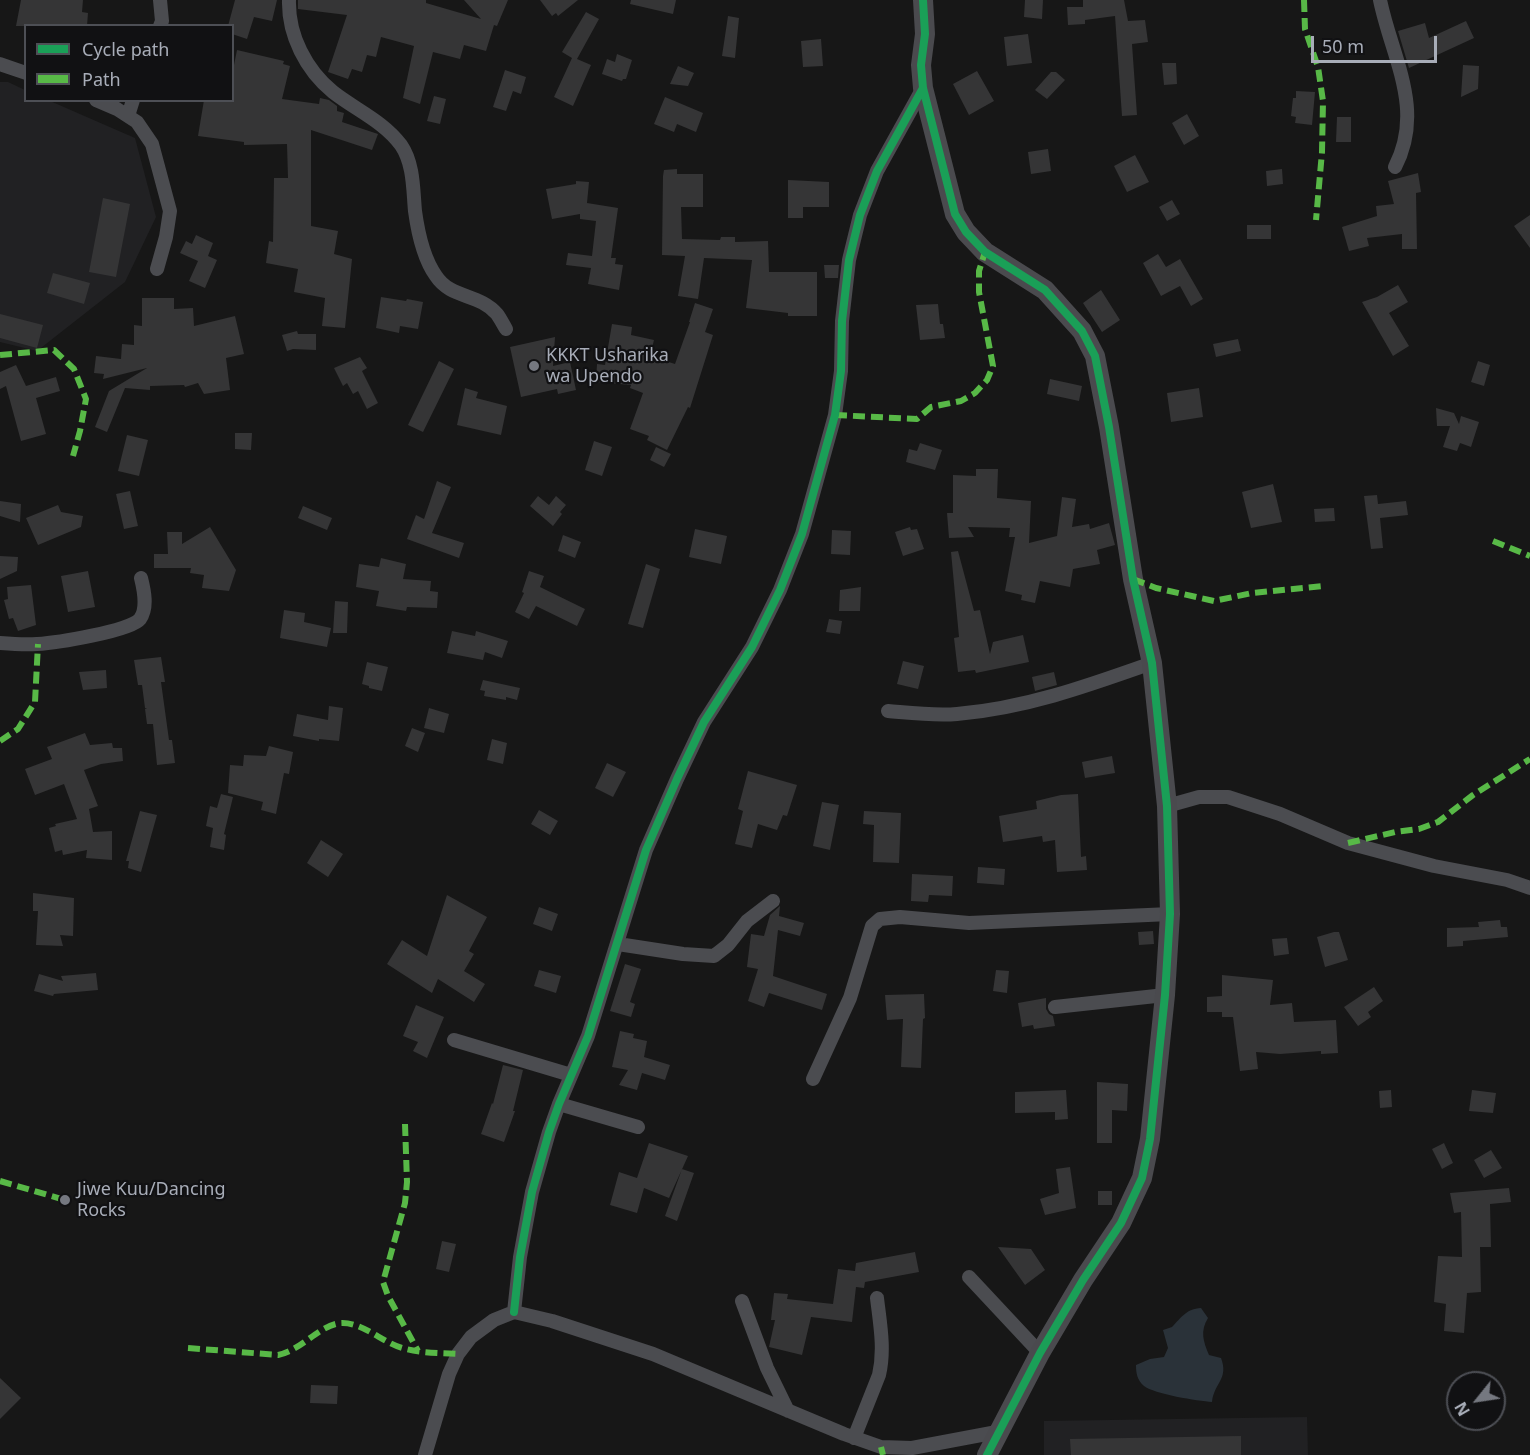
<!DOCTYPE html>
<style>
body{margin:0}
#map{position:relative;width:1530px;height:1455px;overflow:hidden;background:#171717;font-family:"Noto Sans",sans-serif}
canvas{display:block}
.legend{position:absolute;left:24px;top:24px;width:210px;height:78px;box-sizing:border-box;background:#111113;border:2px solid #4d4f55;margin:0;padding:8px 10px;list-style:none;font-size:18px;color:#a8adb8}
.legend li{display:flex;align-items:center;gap:12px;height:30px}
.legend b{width:30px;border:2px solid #4d4f55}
.north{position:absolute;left:1446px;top:1371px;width:60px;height:60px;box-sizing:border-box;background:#111113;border:2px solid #4d4f55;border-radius:50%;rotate:240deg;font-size:16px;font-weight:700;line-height:24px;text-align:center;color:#a8adb8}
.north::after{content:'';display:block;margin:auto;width:21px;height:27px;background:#757880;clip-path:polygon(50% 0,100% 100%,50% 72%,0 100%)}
.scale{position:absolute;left:1311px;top:36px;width:126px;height:27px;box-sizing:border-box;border:3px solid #a8adb8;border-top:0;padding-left:8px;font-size:18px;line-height:21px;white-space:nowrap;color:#a8adb8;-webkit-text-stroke:4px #111113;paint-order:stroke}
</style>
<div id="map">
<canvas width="1530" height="1455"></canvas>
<ul class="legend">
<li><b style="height:8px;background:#1a9f57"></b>Cycle path</li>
<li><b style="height:8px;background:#58b947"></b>Path</li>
</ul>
<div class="north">N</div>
<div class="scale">50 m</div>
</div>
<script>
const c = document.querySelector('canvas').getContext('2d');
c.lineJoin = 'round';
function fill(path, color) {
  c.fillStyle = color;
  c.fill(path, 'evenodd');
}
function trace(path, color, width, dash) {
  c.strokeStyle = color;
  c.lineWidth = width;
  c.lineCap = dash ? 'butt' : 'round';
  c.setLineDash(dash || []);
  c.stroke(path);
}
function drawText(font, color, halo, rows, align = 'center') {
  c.font = font + ' "Noto Sans",sans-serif';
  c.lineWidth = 4.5;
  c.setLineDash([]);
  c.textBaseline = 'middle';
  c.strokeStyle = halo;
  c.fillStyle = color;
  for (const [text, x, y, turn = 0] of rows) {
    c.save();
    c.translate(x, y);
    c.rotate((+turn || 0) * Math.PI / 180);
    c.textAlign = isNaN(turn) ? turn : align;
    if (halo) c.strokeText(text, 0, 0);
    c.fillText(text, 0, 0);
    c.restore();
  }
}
fill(new Path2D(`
 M0,82h8l17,8 1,10 24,1 85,37 21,79 -31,65 -88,69 -37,-9z
 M1307,1417l1,38h-264v-34z`), '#212123');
fill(new Path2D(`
 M1201,1308l7,10c-8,13 -5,23 1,37l12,3c8,21 -7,25 -9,44 -14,-1 -58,-8 -68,-16 -7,-6 -8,-13 -8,-21l14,-6 14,-2 4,-9 -5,-18 9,-3c10,-10 14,-18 29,-19z`), '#2a3239');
fill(new Path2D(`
 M21,0h62l-1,12 6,1 -1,13h-71z
 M235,0h42l-5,21 -18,-4 -7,22 -15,-5v-8h-4z
 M298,0h128v3l55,16 -17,-19h44l-11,26 -3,-1 -8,26 -22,-6 -4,14 -27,-7 -13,52 -17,-6 11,-52 -33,-9 -5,20 -9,-2 -5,17 -10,-3 -4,10 -20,-7 19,-57 -49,-6z
 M540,0h38l-20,16 -2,-3 -4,3z
 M631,0h45l-3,14 -43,-10z
 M1025,0h18l-1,19 -18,-2z
 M1083,0h41l4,21 17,-1 3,22 -16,2 5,71 -15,1 -7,-100 -30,4v4l-17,1 -1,-18h16z
 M586,12l13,7 -22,40 14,6 -18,41 -19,-9 18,-39 -10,-6z
 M728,16l11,2 -4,40 -13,-2z
 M1466,21l8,17 -65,30 -11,-37 27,-8 4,15z
 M1028,34l4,29 -25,3 -3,-29z
 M821,39l2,27 -20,1 -2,-26z
 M237,50l47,11 -1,3 7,2 -8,33 37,5 1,-6 9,2 8,6v5l7,2 -2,9 36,12 -6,16 -61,-20v96l27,5 -4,23 18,5 -7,69 -23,-2 3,-28 -31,-6 4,-23 -32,-6 3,-22 4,1 1,-64h14l-1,-34 -43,1v-3l-46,-6 6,-36h28v-25z
 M617,54l15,6 -6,19h-3l-1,2 -20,-7 5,-15 8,3z
 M1162,63h14l1,21 -13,1z
 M1463,65l16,1 -1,23 -17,8z
 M678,66l16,7 -6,13 -18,-2z
 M505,70l21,7 -5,17 -8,-3 -7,20 -13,-4z
 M977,71l17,30 -25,14 -16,-31z
 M1051,72h5l9,8 -18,19 -12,-9z
 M1296,91l19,1 -3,33 -17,-2 1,-6 -5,-1 2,-18h3z
 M434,96l12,3 -6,25 -13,-3z
 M665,97l38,16 -7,19 -19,-8 -3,8 -20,-8z
 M1187,114l12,22 -15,9 -12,-22z
 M1337,117h14v25h-15z
 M1048,149l3,22 -20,3 -3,-22z
 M1135,155l14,27 -22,10 -13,-26z
 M677,169v5h26v33h-22l1,32 38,1 1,-3h14v5l33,-1 1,31h48v44h-29v-3l-42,-5 6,-48 -48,-2 -6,41 -20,-3 7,-40 -23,-1 1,-79 1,-6z
 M1282,169l1,15 -16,2 -1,-15z
 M1418,173l3,19 -5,1 1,56h-15v-15l-35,4 2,8 -20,5 -7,-24 35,-11 -1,-10 18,-2 -6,-23z
 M788,180l41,2v25h-26v11h-15z
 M576,181l13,1 -2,21 31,5 -7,50h5l-1,6 8,1 -4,25 -31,-6 3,-16 -25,-3 2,-12 24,3 4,-35 -16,-2v-5l-28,5 -6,-30 30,-5z
 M103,198l27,6 -14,73 -27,-5z
 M1172,200l8,14 -13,7 -8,-14z
 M1530,215v33l-16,-22z
 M1247,225h24v14h-24z
 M196,235l17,8 -5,13 9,4 -12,28 -16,-7 9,-20 -18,-8 6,-12 6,3z
 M1158,254l8,13 14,-8 23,40 -12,7 -11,-20 -19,10 -18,-33z
 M824,265h15l-1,13h-13z
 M53,273l37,10 -6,21 -37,-11z
 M1398,285l10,17 -19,11 20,33 -16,10 -31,-54 15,-5z
 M1101,290l19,30 -18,12 -19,-29z
 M381,297l25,4 1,-2 16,3 -5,27 -18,-3 -1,7 -23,-5z
 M142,298h32v11l19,-1 1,18 41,-10 9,38 -18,4 4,32 -26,4 -6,-11 -13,4 -1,-2 -34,1v4l-25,-2 -18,44 -12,-5 14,-36 38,-23 -44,11 1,-5 -10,-1 2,-17 25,3 1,-15 12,1v-20l8,1z
 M695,303l18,6 -8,23 8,3 -23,73 -2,-1 -21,43 -20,-10 2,-4 -19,-7 13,-36 -13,-5 1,-3 -35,-3 1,-18 8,1 7,-41 20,3 -1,8 23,5 -4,16 25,8 15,-42h-1z
 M938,304l2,20h3l2,14 -25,2 -4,-35z
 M0,314l43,11 -6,23 -37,-10z
 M297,331l1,3h18v16l-23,-1 -6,2 -5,-16z
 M555,337l-2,29 17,-4 6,28 -18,4 -1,-5 -36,8 -11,-50z
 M1238,339l3,12 -25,6 -3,-13z
 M360,357l7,11 -5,3 16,32 -11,6 -9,-18 -5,3 -6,-11 -4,3 -9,-18z
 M439,361l15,8 -31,63 -15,-7z
 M1478,361l12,4 -6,21 -13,-4z
 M16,365l10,21 30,-9 4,14 -24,7 10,36 -25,7 -15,-55 -6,3v-17z
 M1050,379l32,7 -3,15 -32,-7z
 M465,388l13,4 -2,6 31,8 -6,29 -44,-10z
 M1199,388l4,29 -32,5 -4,-29z
 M1436,408l18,5 5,11 2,-8 18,6 -8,25 -11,-4 -3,8 -14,-4 7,-21h-13z
 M235,433h17l-1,17 -16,-1z
 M127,435l21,5 -9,36 -21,-5z
 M594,441l18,6 -10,29 -17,-6z
 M920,443l22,7 -7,20 -29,-8 3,-13 8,2z
 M656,447l15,7 -7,13 -14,-7z
 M976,469h22l-1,29 34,3 -2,42 28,-7 5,-39 14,2 -4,28 17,-3 1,5 19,-6 6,22 -18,5 3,14 -27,5 -3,18 -30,-6 -5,22 -14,-3 1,-5 -17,-4 10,-54h-6l1,-9 -42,-1 6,10 -25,1 -2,-25h6v-38l23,1z
 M437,481l14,6 -19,46 32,10 -5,15 -52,-19 9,-24 8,4z
 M1273,484l9,38 -31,6 -9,-36z
 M130,491l8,35 -14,3 -8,-35z
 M1377,495l1,9 28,-3 2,14 -28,3 3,30 -12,1 -7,-53z
 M538,496l11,9 7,-9 10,9 -6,7 2,2 -9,12 -23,-20z
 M0,501l21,3 -1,18 -20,-6z
 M58,505l3,7 22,4 -2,11 -43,18 -12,-27z
 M303,506l29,12 -5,12 -29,-12z
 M1334,508l1,13 -20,1 -1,-13z
 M210,527l26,43 -7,21 -27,-3 2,-13 -14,-2 1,-5h-37v-14h14l-1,-22h15v12z
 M910,527l1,3 6,-1 7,20 -21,7 -8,-24z
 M695,529l32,7 -6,28 -32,-7z
 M832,530l19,1 -1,24 -19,-1z
 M563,535l18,7 -6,16 -17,-7z
 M958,551l16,60 6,-1 10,44 3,-12 30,-7 6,27 -53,11 -1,-3 -17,2 -4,-34 5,-1 -8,-85z
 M0,556l18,1 -1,14 -17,8z
 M381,558l25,6 -3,15 28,2 -1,10 8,1 -1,16 -30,-1 -1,4 -30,-5 3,-15 -23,-4 3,-23 20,3z
 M646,564l14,5 -17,59 -15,-4z
 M88,571l7,36 -27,5 -7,-36z
 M529,571l15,5 -4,11 45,22 -8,17 -41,-20 -7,13 -14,-7 9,-19 -2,-1z
 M31,585l5,40 -18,6 -5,-13 -4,1 -5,-19 4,-1 -1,-12z
 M861,587l-1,24h-21l1,-21z
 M335,601l13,1 -1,31h-14z
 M284,610l21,3 -1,9 27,6 -4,19 -47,-9z
 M829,619l13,2 -2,13 -14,-2z
 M452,631l23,5 1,-5 32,10 -6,17 -17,-6 -2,8 -36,-7z
 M161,657l4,25h-4l8,58h3l3,23 -18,2 -4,-41h-6l-2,-15 2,-1h-2l-3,-23h-4l-4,-25z
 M903,661l21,5 -6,23 -21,-5z
 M367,662l21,5 -6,24 -13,-3v-2l-7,-2z
 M106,670l1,18 -24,2 -4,-18z
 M1054,672l3,13 -22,6 -3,-14z
 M483,680l37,8 -3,12 -11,-3v3l-22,-4 1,-5 -5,-1z
 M329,706l14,2 -4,33 -20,-2v2l-26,-5 4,-22 31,6z
 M429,708l20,6 -5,19 -20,-5z
 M412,728l13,5 -7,19 -13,-6z
 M85,733l5,12 22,-2 1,5h9l1,13 -22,3 -17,6 14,36 -9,3 4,23 19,-1v29l-26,-2 1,-8 -24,5 -1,-5 -7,2 -6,-24 7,-2 -1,-2 22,-5 -13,-35 -29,11 -10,-26 27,-10 -5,-12z
 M492,739l15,4 -4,21 -16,-4z
 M269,746l24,6 -4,22 -5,-1 -8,41 -15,-4 2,-8 -35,-9 2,-28 13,1 1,-11 22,1z
 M1112,756l3,17 -30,5 -3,-16z
 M607,763l19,9 -13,25 -18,-9z
 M748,771l49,14 -10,31 -4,-1 -6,15 -19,-6 -6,24 -17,-4 8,-33 -5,-2z
 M221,794l12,3 -9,37 2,1 -2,15 -14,-3 3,-19 -7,-2 4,-20 7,2z
 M1078,794l3,63 5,-1 1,14 -30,2 -2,-32 -12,2 -1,-6 -39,6 -4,-26 38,-7 -1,-8 25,-6z
 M822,802l17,3 -9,45 -17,-4z
 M539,810l19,11 -8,14 -19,-11z
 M140,811l17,4 -16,57 -13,-4 1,-7h-3z
 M864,811l37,2 -2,50 -26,-1 1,-37 -11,-1z
 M321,840l22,14 -15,23 -21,-14z
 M978,867l27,2 -1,16 -27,-2z
 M912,874l41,2 -1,20 -23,-1 -1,7 -17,-1z
 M33,893l41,5 -1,38 -13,-1 3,11 -27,-1 2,-34h-5z
 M447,895l40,22 -18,34 5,3 -10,17 21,13 -11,18 -36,-23 -6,14 -45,-29 15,-24 25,16z
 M780,906l-1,10 25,7 -4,13 -22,-6 -5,46 54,18 -5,16 -53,-17 -5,14 -16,-6 10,-32 -11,-2 4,-33 13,2 6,-21z
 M539,907l19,7 -6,17 -19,-7z
 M1500,920l1,7h6l1,10 -45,4v5l-16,1v-19l32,-1 -1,-5z
 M1153,931l1,13 -15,1 -1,-13z
 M1334,932h5l9,28 -23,7 -8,-30z
 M1287,938l2,16 -15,2 -2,-17z
 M625,964l16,5 -11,33 5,2 -4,13 -21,-6z
 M539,970l22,6 -5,17 -22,-7z
 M996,970l13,1 -2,22 -14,-2z
 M96,973l2,17 -44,4 -1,2 -19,-5 5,-17 24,7 -2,-5z
 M1222,975l51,5 -3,25 22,-2 2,19 42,-2 2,33 -17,1v-3l-41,3 -24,-2 2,17 -18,2 -7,-54h-11v-5h-15v-15l15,-1z
 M1374,987l9,14 -15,11 3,5 -13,9 -14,-19z
 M924,994l1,24 -2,1 -2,49 -20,-1 2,-48 -16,1 -2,-25z
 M1046,998v11l3,5 4,2 2,10 -21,3 -1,-4 -11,2 -4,-24z
 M416,1005l28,12 -17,41 -14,-7 5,-9 -15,-6z
 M620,1031l14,3 -1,4 14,3 -3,16 26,8 -5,15 -23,-7 -5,17 -18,-5 9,-15 -16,-3z
 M503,1065l20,5 -10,41h2l-11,31 -23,-8 11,-31 1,1z
 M1097,1082l31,2 -1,27 -15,-1v33h-15z
 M1066,1090l2,29 -13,1v-8l-40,1v-21z
 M1391,1090l1,17 -12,1 -1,-17z
 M1472,1090l24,3 -3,20 -24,-2z
 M649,1143l39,13 -19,42 -25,-10 -7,25 -27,-8 9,-33 18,6z
 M1444,1143l9,20 -11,6 -10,-20z
 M1491,1150l11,18 -18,10 -10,-18z
 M1070,1167l6,41 -31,7 -5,-16 19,-6 -3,-24z
 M682,1169l12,4 -17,48 -12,-5z
 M1509,1188l2,14 -21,2 1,43h-11l1,45 -14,1 -3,40 -20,-2 2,-27 -12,-2 4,-46 24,1 -1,-45 -7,1 -4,-20z
 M1098,1191h14v14h-14z
 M442,1241l14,3 -7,28 -13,-3z
 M998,1247l33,2 14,21 -20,15z
 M915,1252l4,20 -54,10 -1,6 -8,-1 -4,35 -41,-5 -9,38 -33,-8 6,-27h-4l3,-27 14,1 -1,5 46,5 5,-35 17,2 1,-8z
 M0,1378l21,20 -21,21z
 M311,1385l27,1 -1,18 -27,-1z
 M1241,1436v19h-170l-1,-16z`), '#353536');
trace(new Path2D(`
 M160,0l2,21 -2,5
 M289,0c-1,35 17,70 44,92 23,18 50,29 68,53 13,19 12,45 14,66 3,22 8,47 21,65 15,23 43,17 61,38 3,4 6,10 9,15
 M1380,0c12,58 45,109 15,167
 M0,64l26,9
 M96,100l21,9 20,13 15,22 18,67 -4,26 -9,32
 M128,116l5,-16
 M0,643c12,1 25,2 37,1 18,-1 94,-13 103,-25 8,-11 4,-29 1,-41
 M888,711c23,2 46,5 69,3 69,-6 130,-28 195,-51
 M1167,806l32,-9h29l52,17 68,29 86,23 73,14 23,8
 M618,944l65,10 31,2 14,-11 19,-24 26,-20
 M1055,1007l110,-12
 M454,1040l117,35
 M813,1079l37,-81 22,-72 8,-7 20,-2 69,6 201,-9
 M559,1104l79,23
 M969,1277l71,76
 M742,1301l25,67 21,43
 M514,1312l6,-55 12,-65 17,-60 10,-28 29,-68 58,-186 31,-71 27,-57 48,-75 28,-57 22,-56 33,-119 6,-44 1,-50 7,-61 11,-45 17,-44 46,-83
 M854,1438l25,-63c6,-26 1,-51 -2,-77
 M425,1455l24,-81 9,-20 13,-17 23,-17 20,-8 38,9 101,33 191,80 37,13 31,1 85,-16`), '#4b4c50', 14);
trace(new Path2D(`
 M923,0l2,34 -4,31 2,23 32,126 11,18 19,20 60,38 37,41 13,25 14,71 24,152 19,84 15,143 3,108 -5,81 -15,144 -8,39 -21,45 -38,57 -43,73 -53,102`), '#4a4a4e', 20);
trace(new Path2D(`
 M1304,0l1,29 13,38 5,34 -1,51 -6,68
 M0,355l54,-5 20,19 12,30 -6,32 -7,25
 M835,415l82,4 14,-12 30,-6 14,-8 12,-13 6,-14 -14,-74v-21l6,-19
 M1493,541l37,15
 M1133,579l23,9 58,13 38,-8 72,-7
 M0,741l18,-12 17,-27 3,-58
 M1348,843l47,-11 24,-3 19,-7 35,-27 57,-36
 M405,1124l2,58 -2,21 -22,79 5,14 30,55
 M0,1181l65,19
 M188,1348l90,7c24,-5 41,-30 63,-32 21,-1 41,19 61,25 17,5 37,5 56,6
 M881,1447l2,8`), '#58b947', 6, [12, 6]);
trace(new Path2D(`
 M923,0l2,34 -4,31 2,23 32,126 11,18 19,20 60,38 37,41 13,25 14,71 24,152 19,84 15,143 3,108 -5,81 -15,144 -8,39 -21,45 -38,57 -43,73 -53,102
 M514,1312l6,-55 12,-65 17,-60 10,-28 29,-68 58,-186 31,-71 27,-57 48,-75 28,-57 22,-56 33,-119 6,-44 1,-50 7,-61 11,-45 17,-44 46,-83`), '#1a9f57', 8);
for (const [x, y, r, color] of [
 [534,366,6,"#757880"],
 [65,1200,6,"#757880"]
]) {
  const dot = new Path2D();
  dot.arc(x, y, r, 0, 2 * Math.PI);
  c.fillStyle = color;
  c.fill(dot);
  trace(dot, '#111113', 2);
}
drawText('18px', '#a8adb8', '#111113', [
 ["KKKT Usharika",546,356],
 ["wa Upendo",546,377],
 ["Jiwe Kuu/Dancing",77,1190],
 ["Rocks",77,1211]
], 'left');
</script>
